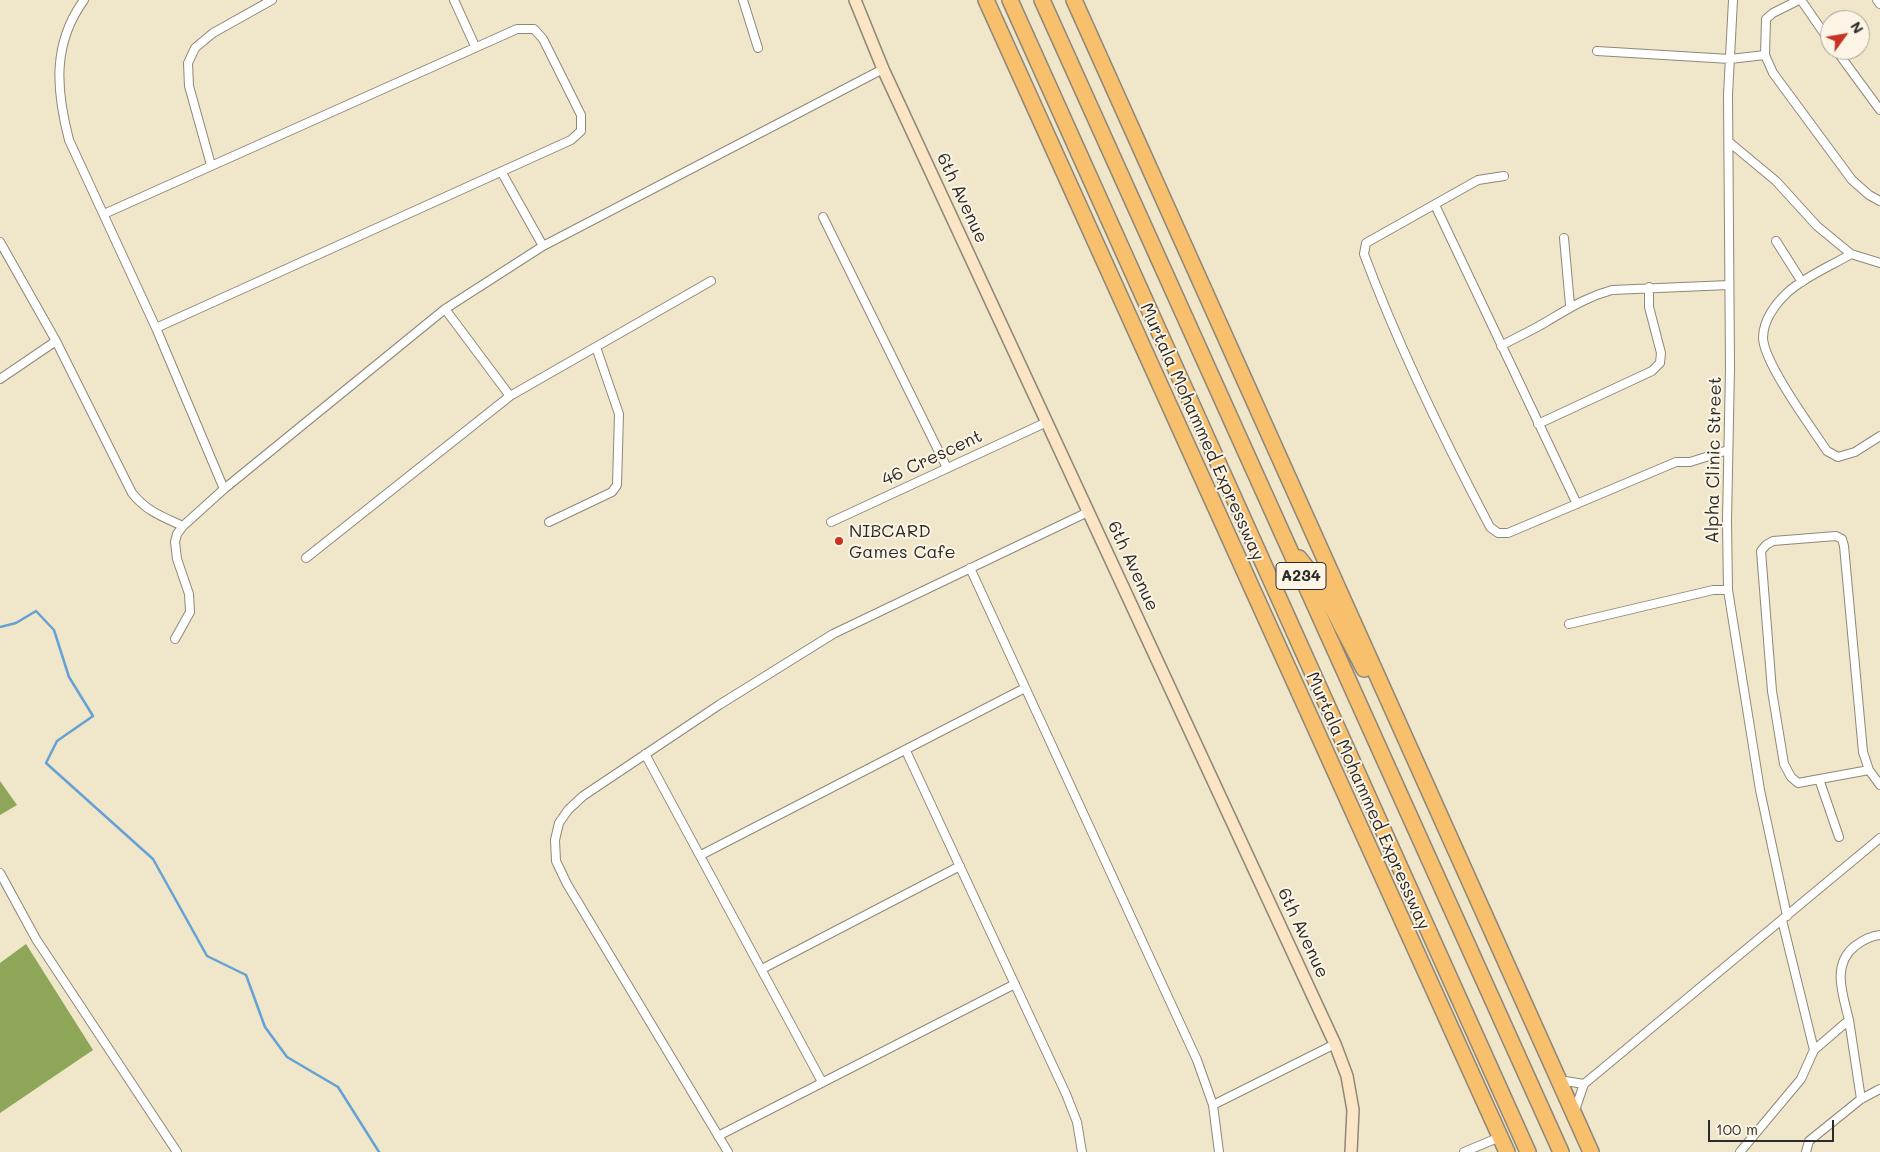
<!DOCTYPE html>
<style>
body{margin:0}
#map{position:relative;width:1880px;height:1152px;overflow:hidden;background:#f0e6c9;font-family:Mali,sans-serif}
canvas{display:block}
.north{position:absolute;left:1820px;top:10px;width:50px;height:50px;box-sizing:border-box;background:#fcf5e5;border:1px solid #a8a49b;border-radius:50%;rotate:58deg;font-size:14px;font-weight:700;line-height:20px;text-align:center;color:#2b2b2b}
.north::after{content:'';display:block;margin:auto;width:18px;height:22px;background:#c8321e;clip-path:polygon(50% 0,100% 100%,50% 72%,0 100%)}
.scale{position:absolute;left:1708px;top:1120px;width:126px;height:22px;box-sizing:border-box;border:2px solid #2b2b2b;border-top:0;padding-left:6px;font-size:15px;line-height:18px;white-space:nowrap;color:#2b2b2b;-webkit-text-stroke:4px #fcf5e5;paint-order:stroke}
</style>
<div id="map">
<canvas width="1880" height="1152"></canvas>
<div class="north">N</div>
<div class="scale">100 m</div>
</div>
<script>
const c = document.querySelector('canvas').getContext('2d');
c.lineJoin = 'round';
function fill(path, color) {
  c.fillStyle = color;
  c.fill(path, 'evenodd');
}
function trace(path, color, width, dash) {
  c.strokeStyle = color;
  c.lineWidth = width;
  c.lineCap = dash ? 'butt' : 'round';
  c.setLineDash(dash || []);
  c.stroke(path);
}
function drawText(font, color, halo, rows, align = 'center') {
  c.font = font + ' Mali,sans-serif';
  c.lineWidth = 4;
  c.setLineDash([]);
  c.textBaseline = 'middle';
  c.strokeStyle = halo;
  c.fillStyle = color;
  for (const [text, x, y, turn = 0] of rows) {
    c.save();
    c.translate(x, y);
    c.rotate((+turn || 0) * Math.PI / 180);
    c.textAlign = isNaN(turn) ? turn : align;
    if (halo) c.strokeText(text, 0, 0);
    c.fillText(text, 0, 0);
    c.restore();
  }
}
fill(new Path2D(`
 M0,781l17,24 -17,10z
 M26,944l67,106 -93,63v-150z`), '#8da658');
trace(new Path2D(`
 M0,627l16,-4 20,-12 18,19 15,47 24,39 -36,25 -11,22 107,96 54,97 39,19 19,52 22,30 51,30 41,65`), '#64a1d5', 2.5);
const street = new Path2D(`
 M84,0c-32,44 -28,90 -15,140l87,188 68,161
 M454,0l21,46
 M743,0l15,48
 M1733,0l-5,95 2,273 -3,153 1,69 32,200 27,126
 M1799,0l-26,13 -7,6 -1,36 8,18 79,107 17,15 11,6
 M1801,0l29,42
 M1877,0l3,4
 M1836,50l44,60
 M1597,51l133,8 35,-4
 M1729,142l47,39 41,45 34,28 29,9
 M211,165l-22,-79 -1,-23 7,-15 18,-15 59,-33
 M502,173l41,73
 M1504,176l-26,4 -112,63 -2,11c35,94 79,184 126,273l8,6h10l168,-71h14l38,-12
 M1435,205l142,299
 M104,214l413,-185h17l9,10 38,76v16l-10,9 -415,188
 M823,217l124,251
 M1564,238l6,67
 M1776,241l26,41
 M0,242l56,99 76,152c14,18 31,24 51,33
 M1851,254c-20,12 -45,22 -63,38 -12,11 -25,28 -25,46 1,25 48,89 64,113l11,6 17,-5 25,-16
 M445,309l65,87
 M1501,346c14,-8 30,-15 45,-24 22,-13 40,-25 66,-32l117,-5
 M0,379l56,-38
 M1538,424l114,-53 8,-8 1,-10 -12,-46v-20
 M549,522l63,-30 5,-7 2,-71 -23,-67
 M831,522l216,-100
 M306,558l204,-162 201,-115
 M970,568l227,492 16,45 6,47
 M1569,624l144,-34h15
 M175,639l15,-27 -1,-18 -12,-35 -2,-17 2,-8 6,-8 41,-37 221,-180 98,-63 340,-177
 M906,751l160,343 11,28 5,30
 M645,754l177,328
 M1869,770l-71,13 -7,-6 -7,-13 -12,-73 -11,-140 5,-6 7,-4 63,-5 6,3 2,7 19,206 6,18 11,15
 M1819,779l20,58
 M701,855l324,-167
 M0,873l36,66 141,213
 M1782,920l32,130
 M762,969l198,-103
 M1849,1020l12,79
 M1559,1080l25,4
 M1213,1105l122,-61
 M1574,1113l10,-29 296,-246
 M718,1136l297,-152
 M728,1152l-161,-268 -11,-23 -1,-21 4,-17 9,-13 15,-14 136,-91 114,-71 255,-122
 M1464,1152l36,-15
 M1740,1152l61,-73 13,-29 35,-30c-6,-25 -18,-55 6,-74 8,-6 15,-10 25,-11
 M1806,1152l3,-11 52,-42 19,-10`);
const secondary = new Path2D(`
 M855,0l28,69 452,975 12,32 6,34 -2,42`);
const highway = new Path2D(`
 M986,0l521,1152
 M1010,0l518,1152
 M1042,0l519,1152
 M1074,0l517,1152
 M1299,558l22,28 43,83`);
trace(street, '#8e887a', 10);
trace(secondary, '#8e887a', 14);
trace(highway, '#8e887a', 18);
trace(street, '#fff', 8);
trace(secondary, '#fce5c4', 11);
trace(highway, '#f8bf6c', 15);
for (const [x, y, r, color] of [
 [839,541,5,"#c8321e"]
]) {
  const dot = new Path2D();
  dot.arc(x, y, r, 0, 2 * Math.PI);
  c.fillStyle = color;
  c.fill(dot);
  trace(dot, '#fcf5e5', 2);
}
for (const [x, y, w] of [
 [1301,576,50]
]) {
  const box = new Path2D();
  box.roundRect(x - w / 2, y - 13.5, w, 27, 4);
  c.fillStyle = '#fcf5e5';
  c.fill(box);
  trace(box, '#2b2b2b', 1);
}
drawText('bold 16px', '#2b2b2b', null, [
 ["A234",1301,576]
]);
drawText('18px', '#2b2b2b', '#fcf5e5', [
 ["6th Avenue",962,198,65],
 ["Murtala Mohammed Expressway",1202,432,66],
 ["46 Crescent",932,458,-25],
 ["Alpha Clinic Street",1714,460,-89],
 ["6th Avenue",1133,566,65],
 ["Murtala Mohammed Expressway",1368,801,66],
 ["6th Avenue",1303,933,65]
]);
drawText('18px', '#2b2b2b', '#fcf5e5', [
 ["NIBCARD",849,531],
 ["Games Cafe",849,552]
], 'left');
</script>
